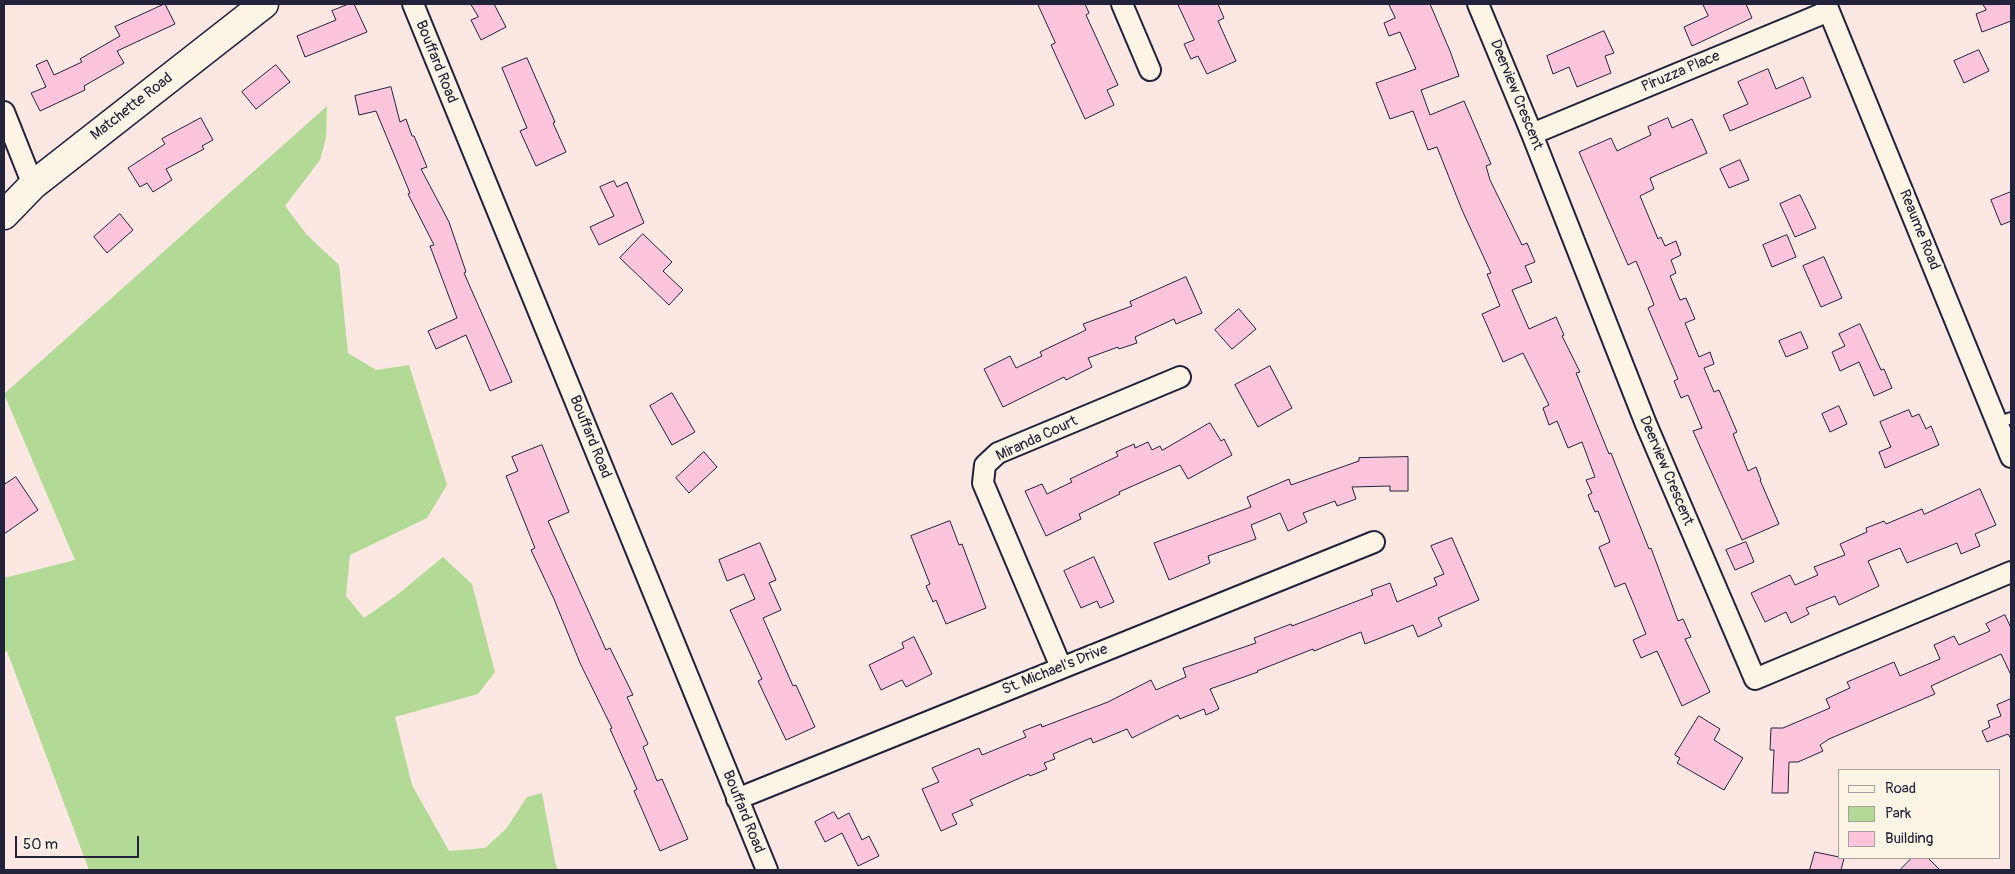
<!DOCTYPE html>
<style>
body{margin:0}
#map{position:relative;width:2015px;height:874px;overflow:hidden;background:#fce7e2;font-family:Pangolin,sans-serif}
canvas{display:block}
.frame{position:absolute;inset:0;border:5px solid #22223b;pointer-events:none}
.legend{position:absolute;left:1838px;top:769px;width:162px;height:90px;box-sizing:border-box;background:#fcf5e5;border:1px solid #a5a1a1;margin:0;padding:6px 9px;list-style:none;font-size:15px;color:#22223b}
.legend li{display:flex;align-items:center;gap:10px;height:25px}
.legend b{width:25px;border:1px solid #a5a1a1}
.scale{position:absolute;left:15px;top:836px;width:124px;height:22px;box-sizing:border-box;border:2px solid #22223b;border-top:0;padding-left:6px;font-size:15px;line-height:18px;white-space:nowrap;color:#22223b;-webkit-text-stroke:4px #fcf5e5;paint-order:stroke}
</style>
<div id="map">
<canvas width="2015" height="874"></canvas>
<div class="frame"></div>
<ul class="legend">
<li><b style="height:6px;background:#fcf5e5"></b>Road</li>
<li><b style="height:14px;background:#b2d995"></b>Park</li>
<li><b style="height:14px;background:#fdc5db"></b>Building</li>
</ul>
<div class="scale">50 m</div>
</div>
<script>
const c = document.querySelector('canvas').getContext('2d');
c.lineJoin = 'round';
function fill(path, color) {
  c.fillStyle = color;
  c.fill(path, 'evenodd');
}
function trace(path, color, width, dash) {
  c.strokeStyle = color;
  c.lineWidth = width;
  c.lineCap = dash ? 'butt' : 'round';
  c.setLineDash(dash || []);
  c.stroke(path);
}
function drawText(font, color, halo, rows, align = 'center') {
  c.font = font + ' Pangolin,sans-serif';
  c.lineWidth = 5;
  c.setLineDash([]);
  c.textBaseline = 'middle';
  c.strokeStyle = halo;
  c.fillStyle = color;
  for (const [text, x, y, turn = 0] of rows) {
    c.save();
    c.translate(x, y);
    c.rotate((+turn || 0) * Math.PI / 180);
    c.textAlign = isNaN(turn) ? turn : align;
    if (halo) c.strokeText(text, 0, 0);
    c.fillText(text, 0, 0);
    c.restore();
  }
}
fill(new Path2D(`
 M327,106l-1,32 -6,22 -35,46 22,29 32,30 9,88 28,17 33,-5 38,120 -20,33 -77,37 -4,41 18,22 33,-23 46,-38 29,27 23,88 -17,22 -83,23 17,68 37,66 36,-3 21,-19 21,-32 15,-4 13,69 3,8h-469l-82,-219 -3,1v-74l71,-18 -71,-166z`), '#b2d995');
const building = new Path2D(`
 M165,4l10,20 -58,27 7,12 -40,23 1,4 -45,21 -9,-18 15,-6 -10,-22 11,-5 7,15 28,-13 -2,-3 40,-23 -5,-9z
 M349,4h5l13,28 -62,25 -8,-21 39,-16 -4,-9z
 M471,4h23l12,23 -25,13 -10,-20 7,-3z
 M1038,4h47l4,9 -3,2 32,70 -11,5 7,15 -29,14 -34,-74 4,-2z
 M1178,4h40l6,14 -6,3 18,40 -29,13 -9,-18 -7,3 -7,-15 10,-4z
 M1389,4h41l20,47 9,25 -38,14 9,25 34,-14 27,63 -5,2 4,14 32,65 5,-2 8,19 -10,4 7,16 -20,8 17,39 27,-12 8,18 -2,1 18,36 -4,1 33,81 2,-1 38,96 2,-1 27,73 5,-2 8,18 -6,2 25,53 -28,14 -25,-55 -16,7 -8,-18 13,-6 -21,-51 -10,4 -16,-40 11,-5 -12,-31 -3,1 -7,-17 4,-2 -6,-13 9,-3 -13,-35 -14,6 -11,-27 -8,4 -6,-17 6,-3 -26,-52 -20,9 -21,-48 18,-8 -13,-32 4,-1 -29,-63 -25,-63 -9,3 -15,-39 -23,8 -14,-36 40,-14 -16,-37 -11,4 -5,-13 11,-5z
 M1703,4h43l6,14 -60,28 -8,-19 24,-11z
 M1983,4h28v17l-29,11 -6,-18 10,-4z
 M1604,31l10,22 -9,3 6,17 -34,14 -8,-20 -16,7 -6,-18z
 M1979,50l10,21 -25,12 -10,-22z
 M527,58l28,64 -2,1 13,29 -30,14 -16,-35 7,-3 -25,-60z
 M276,65l14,17 -34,27 -14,-17z
 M1768,69l8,20 27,-12 8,20 -81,34 -7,-16 25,-11 -10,-22z
 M391,87l9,35 6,-3 6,17h2l13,31 -6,2 28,53 17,50 -2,1 48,109 -22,9 -24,-56 -30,14 -8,-18 29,-13 -27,-72 4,-1 -26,-51 2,-1 -34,-82 -17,4 -4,-19z
 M201,118l12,22 -11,6 2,3 -38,20 6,11 -19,12 -6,-9 -7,4 -12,-19 37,-24 -3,-5z
 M1668,118l4,10 20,-9 15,34 -57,25 4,11 -14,7 18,43 3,-2 4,9 11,-5 5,14 -10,5 5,13 -6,3 10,24 6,-2 9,21 -10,4 14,34 11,-5 4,12 -10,4 10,24 5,-2 18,42 -4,2 15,37 8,-4 5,13h-1l19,44 -37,16 -49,-109 9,-3 -14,-33 -7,3 -7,-17 4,-2 -30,-71 6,-3 -3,-8 -15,-36 -8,4 -49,-113 32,-14 6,13 34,-16 -3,-8z
 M1740,160l9,20 -20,8 -9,-19z
 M614,181l3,6 10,-5 17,41 -45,22 -9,-18 24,-11 -14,-29z
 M2011,192v29l-10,4 -10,-25z
 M1800,195l16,33 -21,9 -15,-33z
 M120,214l13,16 -26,23 -13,-16z
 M643,234l29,28 -9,9 20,19 -14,15 -49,-47z
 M1787,235l9,22 -24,10 -9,-22z
 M1824,257l18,41 -21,9 -18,-41z
 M1186,277l16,36 -26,11 -2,-5 -39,18 2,6 -18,6 -1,-2 -30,11 4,9 -26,13 -2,-3 -61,30 -19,-38 26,-13 6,12 26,-12 -2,-4 46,-22 -3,-6 49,-18 -2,-4z
 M1239,309l17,20 -24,20 -17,-19z
 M1860,324l21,46 3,-1 8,19 -18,8 -15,-34 -19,9 -8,-19 13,-6 -6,-12z
 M1801,332l7,16 -22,9 -7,-16z
 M1270,366l22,42 -34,19 -23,-42z
 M672,393l23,39 -23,13 -22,-39z
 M1839,406l8,18 -17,8 -8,-18z
 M1909,410l3,7 7,-3 7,15 5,-3 8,19 -54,23 -6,-16 12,-5 -11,-25z
 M1210,423l11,18 3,-2 8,16 -44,24 -8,-14 -61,27 1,2 -41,20 2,5 -35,17 -21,-45 17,-7 5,10 25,-12 -2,-3 48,-23 -2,-4 18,-8 1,4 13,-6 4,8 8,-4 2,4z
 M542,445l27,67 -21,9 58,129 4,-2 23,47 -6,2 21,47 -5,3 14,34 5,-2 26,60 -28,12 -26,-60 3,-2 -27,-60 2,-1 -32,-65 -26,-64 -23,-49 4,-2 -29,-72 12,-5 -6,-14z
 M704,452l13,15 -28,26 -13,-15z
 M1408,457v34h-18v-5l-38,1 4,12 -19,7 -2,-5 -32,12 4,9 -19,9 -8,-18 -29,12 5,14 -48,17 2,7 -41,17 -15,-37 97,-36 -4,-10 42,-18 2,6 68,-24v-3z
 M16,477l22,33 -34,24v-49z
 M1980,489l16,36 -21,9 5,12 -19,8 -4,-11 -50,20 -7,-15 -32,13 11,25 -40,19 -4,-9 -29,12 3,6 -18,9 -5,-11 -21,10 -14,-29 39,-18 5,10 23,-10 -4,-8 31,-12 -5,-11 27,-12 -1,-4 18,-7 2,3 36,-15 2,5z
 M950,521l9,24 3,-1 24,64 -40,16 -10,-24 -3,2 -7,-16 4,-2 -19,-48z
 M1452,538l27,62 -41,18 4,8 -24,11 -5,-12 -48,19 -4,-12 -47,19 -1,-2 -56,22 1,1 -48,17 9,20 -13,6 -2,-6 -24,10 -2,-4 -46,23 -5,-9 -34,14 -2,-5 -38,16 2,5 -11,4 3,6 -17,7 -1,-2 -59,26 3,5 -21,9 5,10 -16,7 -19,-42 17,-7 -7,-14 47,-20 3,7 44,-18 -3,-6 18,-7 1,3 66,-25 43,-22 5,10 30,-13 -3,-9 73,-25 -2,-5 37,-14 1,2 81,-31 -2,-5 19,-7 7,19 40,-17 -3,-7 10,-4 -13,-28z
 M1746,542l8,20 -19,8 -9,-20z
 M760,543l16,37 -7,3 12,27 -18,8 30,68 3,-1 19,42 -29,13 -28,-59 4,-2 -32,-69 25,-11 -11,-25 -17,7 -8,-21z
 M1094,557l20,45 -14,6 -3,-7 -16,7 -17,-37z
 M2005,615l6,13v47l-10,-21 -70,32 4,8 -106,45 -9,6 3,6 -25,11h-9l-1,31h-16l2,-43h-4l1,-22h12l47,-20 -4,-9 24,-11 -3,-6 47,-20 6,14 40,-17 -6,-14 20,-9 5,9 31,-14 -4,-7z
 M914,637l18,37 -26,13 -4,-7 -21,10 -12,-25 35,-17 -2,-5z
 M2011,699v40l-3,-5 -21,8 -5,-11 8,-4 -2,-6 13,-5 -4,-11z
 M1699,716l21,13 -6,11 29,18 -19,32 -47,-27 3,-5 -5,-3z
 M834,812l4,7 11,-6 13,27 7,-4 10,20 -21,10 -16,-33 -17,9 -10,-20z
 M1815,852l29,6 -3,12h-31z
 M1912,858h16l12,12h-40z`);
fill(building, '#fdc5db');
trace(building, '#22223b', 1);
const lane = new Path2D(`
 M1998,423l13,-5`);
const street = new Path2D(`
 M413,4l354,866
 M1122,4l28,66
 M1478,4l54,130 114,290 109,255 256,-107
 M1826,4l185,453
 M4,112l29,73
 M1532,134l297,-123
 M1061,667l-78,-184 2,-18 13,-12 182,-76
 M737,799l637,-257`);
const secondary = new Path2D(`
 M4,215l29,-30 231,-181`);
trace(lane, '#22223b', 14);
trace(street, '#22223b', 24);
trace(secondary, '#22223b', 31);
trace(lane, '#fcf5e5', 10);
trace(street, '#fcf5e5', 20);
trace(secondary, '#fcf5e5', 28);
drawText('15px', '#22223b', '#fcf5e5', [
 ["Bouffard Road",436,62,68],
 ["Piruzza Place",1681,72,-23],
 ["Deerview Crescent",1516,95,68],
 ["Matchette Road",132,107,-38],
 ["Reaume Road",1919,230,68],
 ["Bouffard Road",590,437,68],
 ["Miranda Court",1037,439,-25],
 ["Deerview Crescent",1666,471,67],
 ["St. Michael's Drive",1055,670,-22],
 ["Bouffard Road",743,812,68]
]);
</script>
